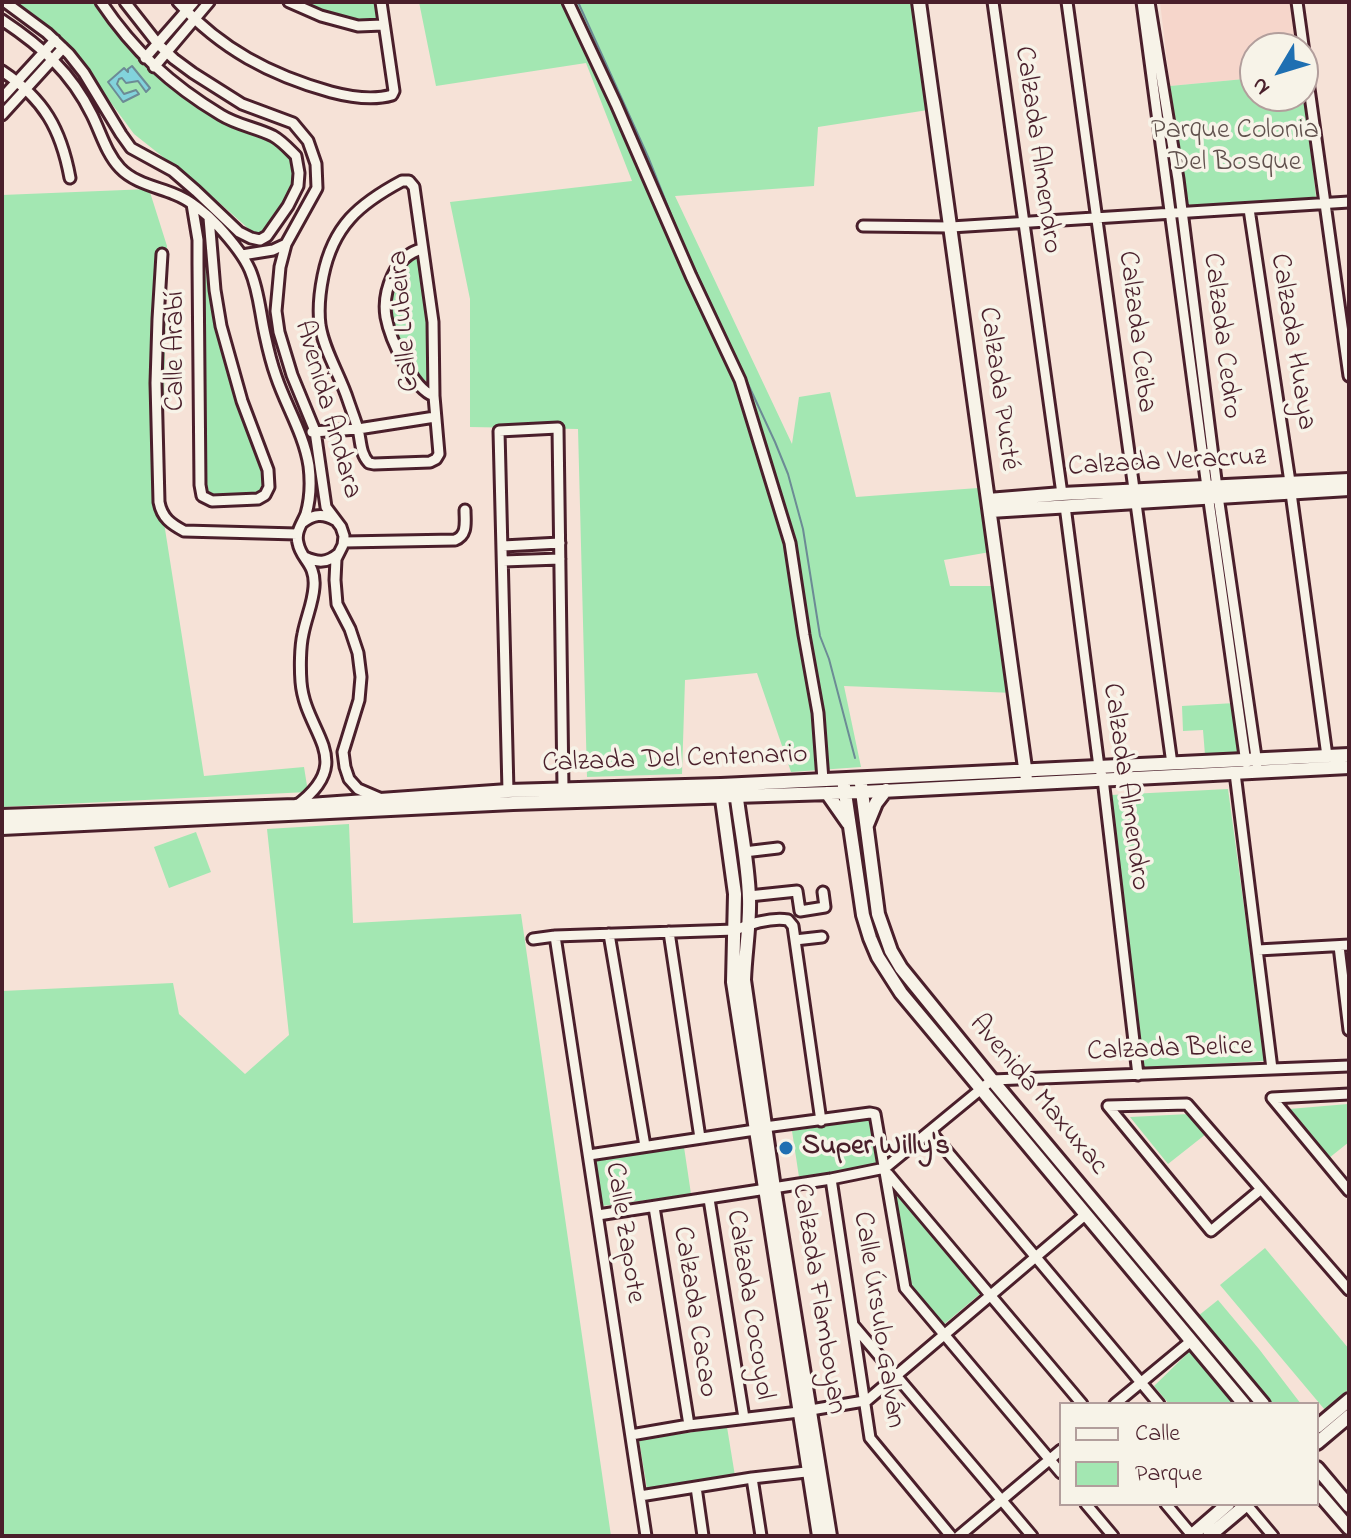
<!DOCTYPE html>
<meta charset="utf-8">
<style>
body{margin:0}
#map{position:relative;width:1351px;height:1538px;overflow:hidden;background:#f6e2d7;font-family:"Indie Flower",sans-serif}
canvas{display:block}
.frame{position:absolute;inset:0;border:4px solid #4a1f2b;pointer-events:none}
.legend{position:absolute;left:1059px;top:1402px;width:260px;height:104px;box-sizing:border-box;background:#f7f3e8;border:2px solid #b29e9c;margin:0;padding:10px 14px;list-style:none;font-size:24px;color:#4a1f2b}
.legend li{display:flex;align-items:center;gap:16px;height:40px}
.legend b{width:40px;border:2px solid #b29e9c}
.north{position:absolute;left:1239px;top:32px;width:80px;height:80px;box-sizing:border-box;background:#f7f3e8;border:2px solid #b29e9c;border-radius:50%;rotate:232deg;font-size:22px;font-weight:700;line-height:32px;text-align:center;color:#4a1f2b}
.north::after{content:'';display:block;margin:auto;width:28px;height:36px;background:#1f6fb2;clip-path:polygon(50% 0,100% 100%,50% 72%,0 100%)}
</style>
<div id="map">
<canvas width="1351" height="1538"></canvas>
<div class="frame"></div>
<ul class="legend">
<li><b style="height:10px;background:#f7f3e8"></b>Calle</li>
<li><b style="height:22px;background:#a3e7b2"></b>Parque</li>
</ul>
<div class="north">N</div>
</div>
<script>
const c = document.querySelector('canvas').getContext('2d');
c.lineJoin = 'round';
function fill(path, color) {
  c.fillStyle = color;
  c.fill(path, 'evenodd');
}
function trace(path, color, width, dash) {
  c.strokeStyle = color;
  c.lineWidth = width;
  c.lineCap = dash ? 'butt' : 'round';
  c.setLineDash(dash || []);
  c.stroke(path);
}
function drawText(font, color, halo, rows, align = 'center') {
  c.font = font + ' "Indie Flower",sans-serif';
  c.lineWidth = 7;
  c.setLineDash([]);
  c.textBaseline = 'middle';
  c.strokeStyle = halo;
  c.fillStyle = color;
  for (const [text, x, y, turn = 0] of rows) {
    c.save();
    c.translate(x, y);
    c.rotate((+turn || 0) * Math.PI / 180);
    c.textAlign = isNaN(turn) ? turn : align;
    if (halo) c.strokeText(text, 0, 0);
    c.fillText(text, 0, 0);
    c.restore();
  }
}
fill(new Path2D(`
 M1160,2h135l6,46h-46v30l-85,8z`), '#f6d6cb');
fill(new Path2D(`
 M14,2h83c13,20 27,42 44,59 13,14 31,27 47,38 13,9 28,18 43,25 20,9 49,15 61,37 10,19 -17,63 -33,73l-8,-3 -45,-40 -72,-57 -62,-84 -21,-19z
 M301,2h76l1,14 -3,4c-26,-1 -50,-7 -74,-18z
 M419,2h495l14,108 -110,17 -4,59 -139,10 117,248 7,-47 31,-5 26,105 122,-9 12,64 -46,8 6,26h45l19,107 -170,-7 17,81 -70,5 -34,-99 -72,7 -3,94 -95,3 -9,-348 -108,-2v-128l-20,-97 182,-21 -46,-118 -150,23z
 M1303,74l13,123 -129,10 -17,-121 85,-8v18h48z
 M149,189l18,57 -5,264 42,266 100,-9 4,25 -306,15v-612z
 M199,218h3l18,120 16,64 16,36 14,41 -3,12 -9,4 -42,4 -7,-6 -1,-106z
 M415,254l5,2 9,65 -2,60 -8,-2c-25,-44 -49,-83 -4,-125z
 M1235,703l3,50 -33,2 -2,-25 -20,1 -1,-25z
 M1228,789l37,272 -122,7 -32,-273z
 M349,824l4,99 168,-9 90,622h-609v-545l171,-8 6,31 66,60 44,-39 -22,-206z
 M196,832l15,40 -42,16 -15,-41z
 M1348,1104l1,38 -20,16 -40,-49z
 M1189,1114l17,20 -38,30 -38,-47z
 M871,1119l7,46 -79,12 -7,-46z
 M684,1147l7,47 -89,12 -7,-47z
 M894,1192l86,102 -38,32 -33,-38z
 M1265,1248l84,101v40l-24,21 -105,-125z
 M1218,1300l41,49 42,55h-30l-73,-88z
 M1191,1350l46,54h-68l-15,-18z
 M727,1427l8,49 -88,13 -8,-49z`), '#a3e7b2');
const water = new Path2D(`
 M132,66l18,22 -4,4 -8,-11 -12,2 -4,-5 -3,1 -2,5 7,10 12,-4 3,4 -16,8 -15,-20 16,-14 4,4v-3z`);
fill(water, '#82d3dc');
trace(water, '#6c8b95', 2);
trace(new Path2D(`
 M578,2l71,157 33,83 93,200 13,32 15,55 17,107 9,23 26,99`), '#6c8b95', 2);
const street = new Path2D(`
 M5,2l42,31 22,21 15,19 37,61 10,14 42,23 23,20 43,41 12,6 9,2 7,-4 21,-30 10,-20 1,-13 -3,-17c-7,-7 -14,-15 -23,-20 -16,-8 -36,-11 -52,-21 -50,-30 -87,-64 -120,-113
 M125,2l33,42 16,15 19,14 49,31 51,19 15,18 8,23 1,24 -31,56 -6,23 -4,44 3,21 13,43 23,56 11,76 15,20 3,9 -1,9 -7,14 -1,21 2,24 13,25 8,24 3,24 -2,23 -16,52 2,15 4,12 9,10 21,9
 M178,2c43,47 92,73 153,90 19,5 41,9 61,3l2,-4 -13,-89
 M289,2l32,14 37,10 25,-1
 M568,2l48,102 75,172 49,104 50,163 14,92 14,78 5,67
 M993,2l69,492
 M1067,2c37,253 69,508 105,762
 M1142,2l65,485 39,276
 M1149,2l29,177 40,317 39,268
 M1297,2l52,374
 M2,20c39,26 69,52 90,95 9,18 14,38 28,53 14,15 37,19 54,26 16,6 33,20 44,32 12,13 25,28 32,44 9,21 10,43 15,65 3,14 6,27 11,41 10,30 28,58 33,90 2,16 1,34 -3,48 -4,10 -11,18 -8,29 3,17 18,20 16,44 -1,16 -8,31 -11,47 -3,13 -3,35 -2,48 4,52 57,78 -5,124
 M145,58l49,-56
 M154,67l55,-65
 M2,71c42,28 59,58 68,107
 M2,98l53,-58
 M2,115l61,-67
 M402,181h7l5,6 19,135 1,74 5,58 -3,5 -6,3 -56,2 -5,-1c-9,-9 -8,-22 -11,-34 -3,-10 -7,-20 -10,-29 -8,-25 -24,-49 -28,-75 -2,-16 0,-34 3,-49 10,-50 36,-72 79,-95z
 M192,204l6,36v24l2,221 2,11 10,5 46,-2 7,-4 4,-8 -1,-17 -26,-69 -21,-75 -6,-36 -6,-72
 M1249,209l41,273
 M863,226l88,1 398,-25
 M422,249c-27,6 -40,43 -36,68 4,22 27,72 48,79
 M162,254l-4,65 -2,64 3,119c3,16 12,22 25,29l113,3
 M242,255l31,-5 13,-6
 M312,432l46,-3 77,-12
 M1291,493l36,263
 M1065,506l34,261 4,12 35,296
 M302,523c11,-9 21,-10 33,-3
 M344,542l111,-2c13,-5 10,-18 10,-30
 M503,546l57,-3
 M305,557c13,6 22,6 33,-3
 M503,561l57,-2
 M1235,773l37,296
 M508,791l-9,-360 59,-3 5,360
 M744,852l34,-4
 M749,896l48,-5 3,20 25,-4 -2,-15
 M669,932l31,206
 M609,934l36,212
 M555,936l91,600
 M533,939l22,-3 180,-6c15,-6 36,-13 53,-10l5,6 28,195
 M795,940l27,-3
 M1339,946l10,84
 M1258,950l91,-5
 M1272,1098l77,93
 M1272,1098l77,-4
 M1108,1106l79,-2 162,186
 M1108,1106l103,125 49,-41
 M930,1131l229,273
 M589,1155l166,-25 10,-3 105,-14 5,1 30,174 156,185
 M888,1174l194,230
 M831,1179l39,259 81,98
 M709,1199l35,219
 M654,1207l35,218
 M598,1215l233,-36 54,-11 107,-88 357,-14
 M854,1326l178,210
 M864,1403l221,-188
 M1115,1404l76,-63
 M631,1435l58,-10 110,-13 65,-11
 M752,1478l9,58
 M696,1487l7,49
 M640,1496l112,-18 63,-7
 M1086,1504l27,32
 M1166,1504l26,31
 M1246,1504l27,32
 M959,1536l102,-86`);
const secondary = new Path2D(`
 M919,2l107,773
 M988,500l74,-6 287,-14
 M990,511l359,-22
 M861,784l17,130 13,37 10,17 91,112 271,324
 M844,786l19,129 7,23 8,19 23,36 343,411
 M736,791c4,35 12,71 13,107 1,27 -4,54 -5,82l30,208 56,348
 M721,792l14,102 -2,88 86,554
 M827,793l21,30
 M2,816l293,-10 213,-15 213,-6 628,-30
 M867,825l9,-22 10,-13
 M2,828l511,-25 349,-11 487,-25
 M1317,1427l32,-27
 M1317,1443l32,-27
 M1317,1468l32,38
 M1317,1491l32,37
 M1191,1536l37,-32
 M1209,1536l38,-32`);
trace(street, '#4a1f2b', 15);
trace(secondary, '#4a1f2b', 18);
trace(street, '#f7f3e8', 9);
trace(secondary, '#f7f3e8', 12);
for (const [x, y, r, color] of [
 [786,1148,8,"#1f6fb2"]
]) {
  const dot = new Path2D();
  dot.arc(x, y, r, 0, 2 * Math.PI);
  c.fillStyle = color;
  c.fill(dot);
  trace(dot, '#f7f3e8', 3);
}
drawText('28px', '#60514d', '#f7f3e8', [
 ["Parque Colonia",1235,132],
 ["Del Bosque",1235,164]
]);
drawText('28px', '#4a1f2b', '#f7f3e8', [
 ["Calzada Almendro",1036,150,82],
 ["Calle Lubeira",406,321,-95],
 ["Calzada Ceiba",1135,332,83],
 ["Calzada Cedro",1220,336,83],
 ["Calzada Huaya",1291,342,81],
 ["Calle Arabí",177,351,-90],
 ["Calzada Pucté",997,389,82],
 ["Avenida Andara",326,410,74],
 ["Calzada Veracruz",1167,464,-3],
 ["Calzada Del Centenario",675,761,-2],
 ["Calzada Almendro",1124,787,82],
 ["Calzada Belice",1170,1051,-2],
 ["Avenida Maxuxac",1037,1096,50],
 ["Calle Zapote",623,1233,81],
 ["Calzada Flamboyan",817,1299,81],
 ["Calzada Cocoyol",748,1305,81],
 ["Calzada Cacao",693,1312,81],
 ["Calle Úrsulo Galván",877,1320,81]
]);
drawText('bold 28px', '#4a1f2b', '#f7f3e8', [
 ["Super Willy's",802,1148]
], 'left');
</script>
